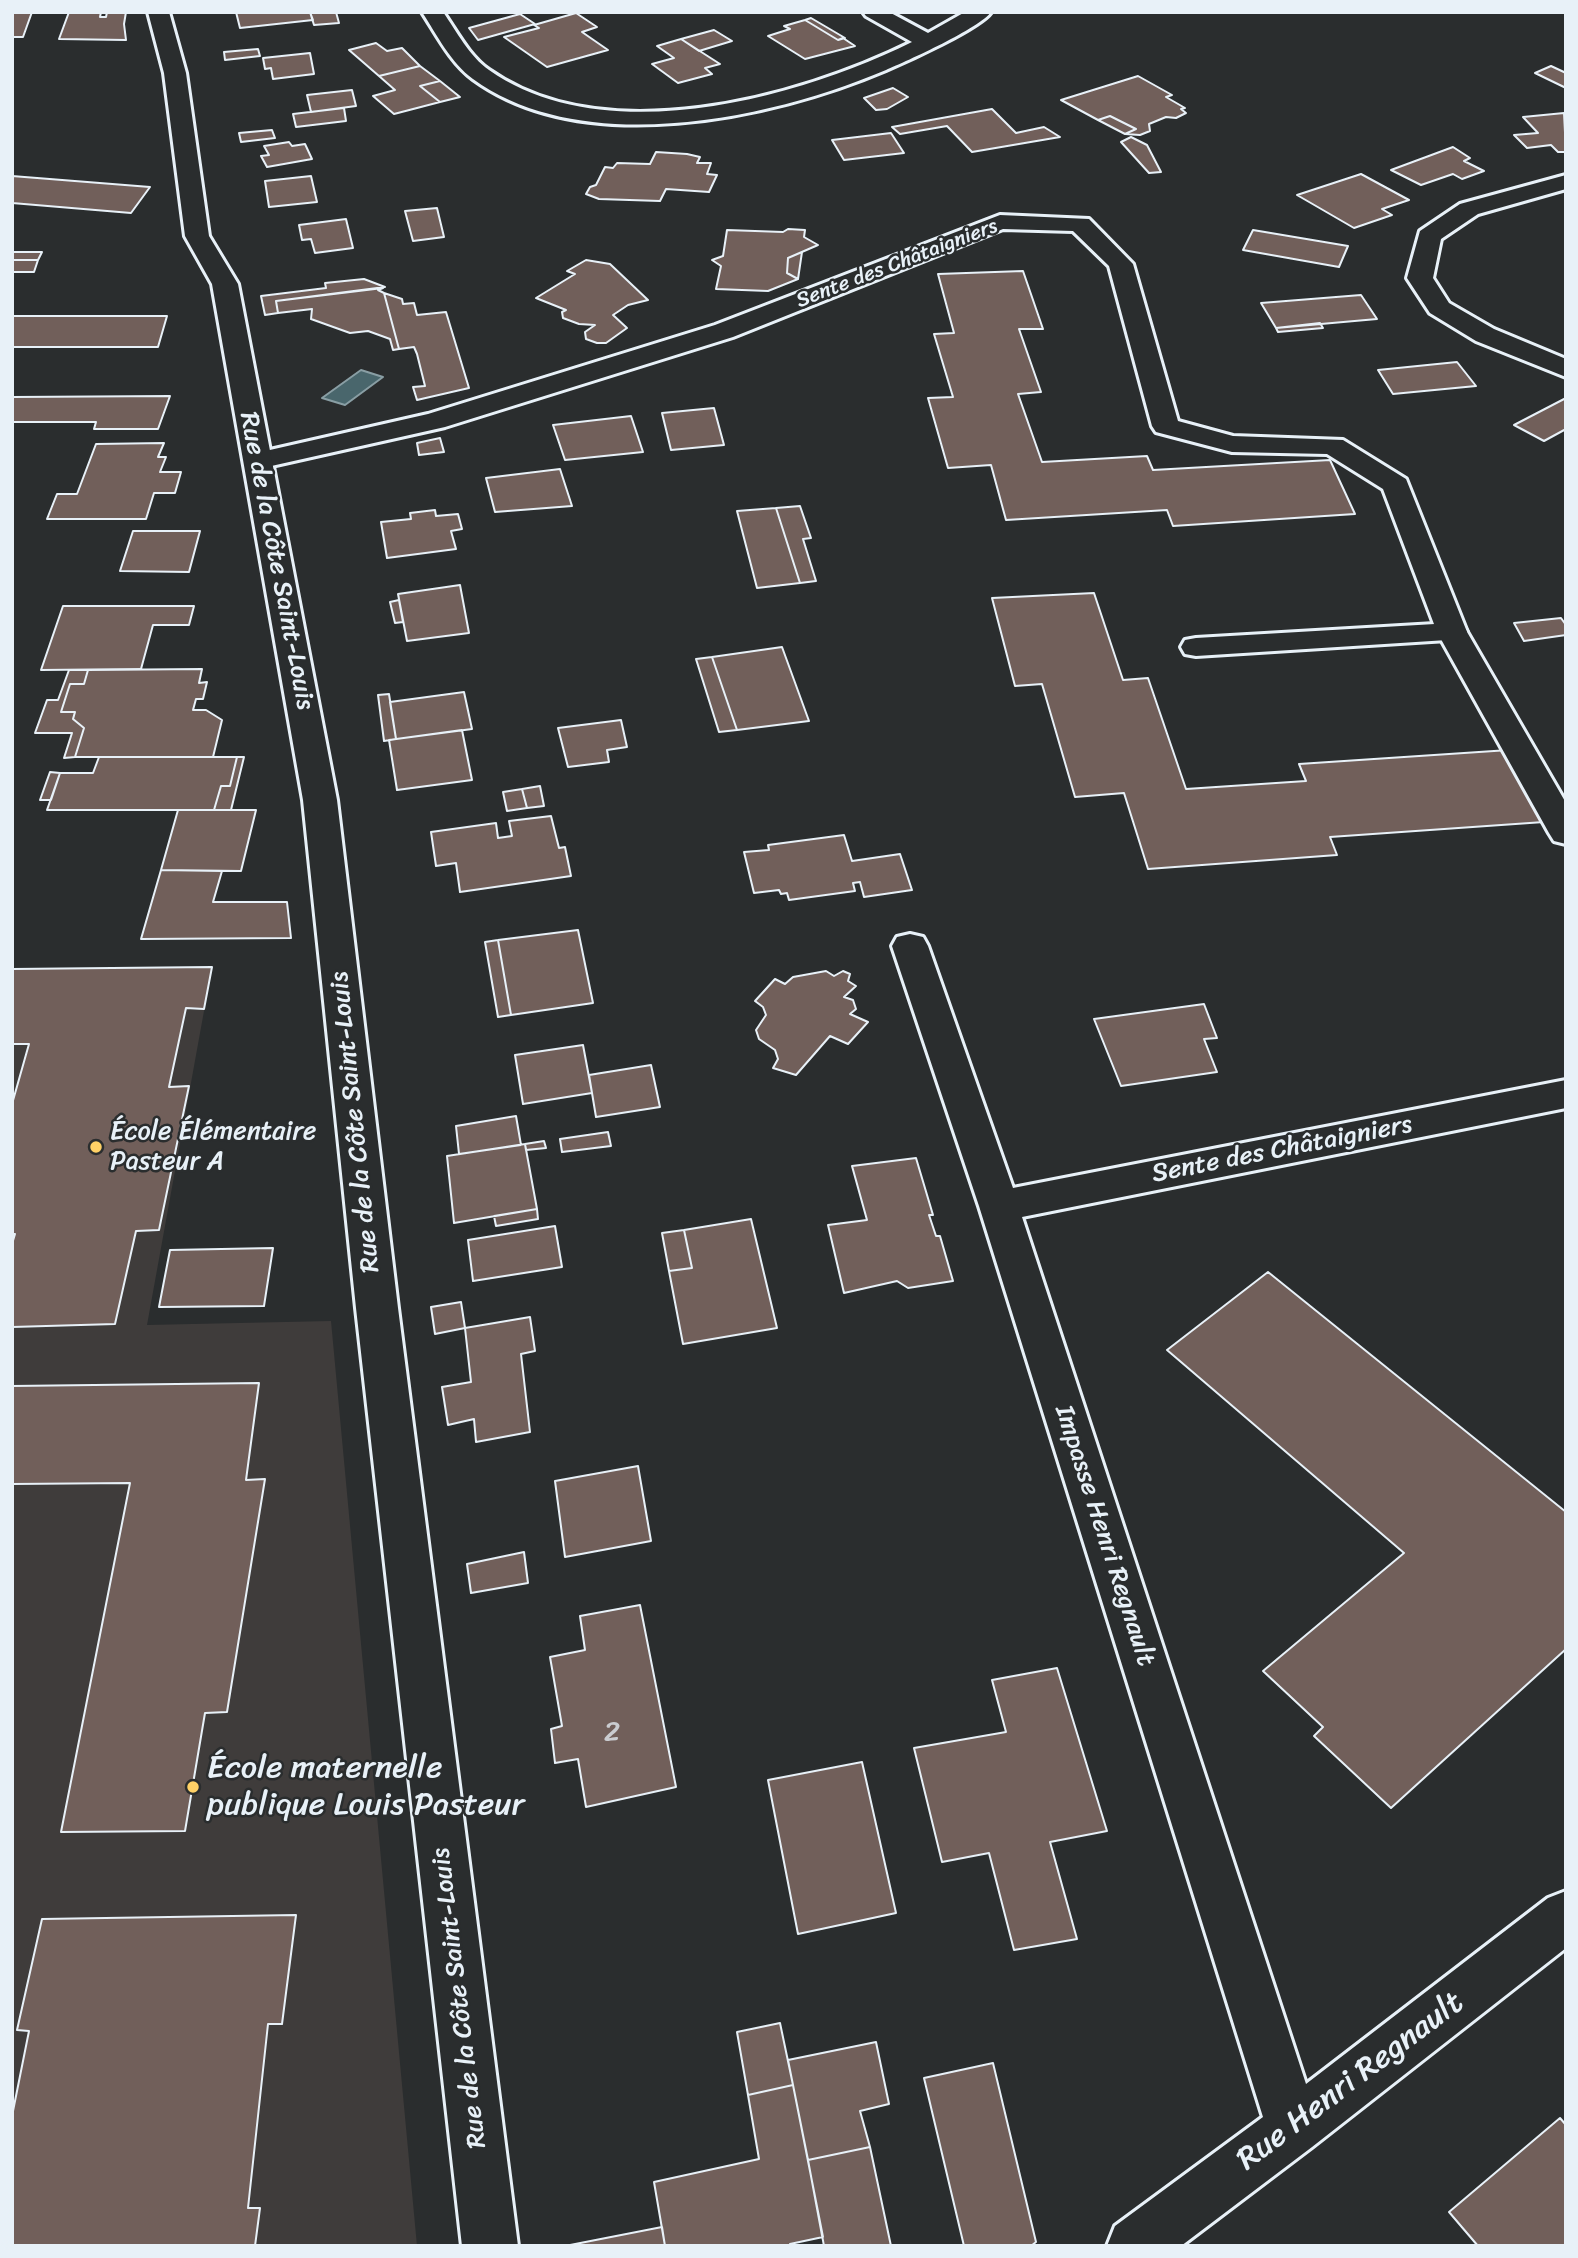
<!DOCTYPE html>
<meta charset="utf-8">
<style>
body{margin:0}
#map{position:relative;width:1578px;height:2258px;overflow:hidden;background:#2a2d2e;font-family:Sriracha,sans-serif}
canvas{display:block}
.frame{position:absolute;inset:0;border:14px solid #e8f1f8;pointer-events:none}
</style>
<div id="map">
<canvas width="1578" height="2258"></canvas>
<div class="frame"></div>
</div>
<script>
const c = document.querySelector('canvas').getContext('2d');
c.lineJoin = 'round';
function fill(path, color) {
  c.fillStyle = color;
  c.fill(path, 'evenodd');
}
function trace(path, color, width, dash) {
  c.strokeStyle = color;
  c.lineWidth = width;
  c.lineCap = dash ? 'butt' : 'round';
  c.setLineDash(dash || []);
  c.stroke(path);
}
function drawText(font, color, halo, rows, align = 'center') {
  c.font = font + ' Sriracha,sans-serif';
  c.lineWidth = 5;
  c.setLineDash([]);
  c.textBaseline = 'middle';
  c.strokeStyle = halo;
  c.fillStyle = color;
  for (const [text, x, y, turn = 0] of rows) {
    c.save();
    c.translate(x, y);
    c.rotate((+turn || 0) * Math.PI / 180);
    c.textAlign = isNaN(turn) ? turn : align;
    if (halo) c.strokeText(text, 0, 0);
    c.fillText(text, 0, 0);
    c.restore();
  }
}
fill(new Path2D(`
 M212,967l-65,358 184,-4 86,925h-405v-1277z`), '#3f3c3b');
const water = new Path2D(`
 M361,370l22,7 -38,28 -23,-7z`);
fill(water, '#49666c');
trace(water, '#899ea4', 2);
const building = new Path2D(`
 M12,12h20l-9,25h-11z
 M69,12h32l-1,5h6l1,-5h19l-2,12 2,16 -67,-1z
 M236,12h74l3,8 -73,8z
 M310,12h26l3,11 -25,2z
 M576,13l21,14 -15,5 26,18 -61,17 -43,-30 35,-9 -5,-3z
 M520,14l15,10 -57,16 -9,-12z
 M811,18l34,20 -7,2 -33,-20z
 M805,20l33,20 5,-2 12,8 -50,13 -37,-23 22,-7 -6,-3z
 M714,30l18,11 -33,10 -18,-12z
 M681,39l39,25 -15,4 7,6 -34,9 -26,-19 22,-6 -17,-12z
 M376,43l11,8 15,-3 18,18 -41,10 -30,-26z
 M258,49l2,7 -35,4 -1,-8z
 M310,53l4,21 -41,5 -2,-11 -6,1 -2,-11z
 M420,66l20,15 -20,5 20,16 -46,12 -21,-18 22,-6 -16,-14z
 M1551,66l15,7v15l-31,-15z
 M1138,76l34,19 -6,2 19,11 -4,1 5,4 -10,5 -10,-1 -17,7 1,7 -10,4 -15,-1 11,-5 -26,-13 -12,4 -37,-20z
 M440,81l20,16 -20,5 -20,-16z
 M893,88l15,9 -21,12 -11,1 -12,-12z
 M352,90l4,16 -45,6 -4,-17z
 M344,108l2,13 -50,6 -3,-13z
 M992,109l24,24 28,-6 16,10 -88,15 -25,-26 -47,8 -8,-7z
 M1564,113l2,39h-8l-7,-7 -24,3 -13,-13 24,-2 -15,-16z
 M1110,116l26,13 -11,5 -27,-14z
 M272,130l3,8 -34,4 -2,-9z
 M891,133l13,20 -60,7 -12,-20z
 M1131,137l16,8 14,27 -12,1 -28,-31z
 M289,142l3,4 13,-2 7,15 -45,8 -6,-11 8,-1 -5,-9z
 M1453,147l17,11 -6,3 20,10 -22,8 -9,-5 -32,11 -30,-15z
 M656,152l31,2 13,3 -3,6h14l-4,11 10,1 -8,17 -43,-3 -6,12 -61,-2 -13,-5 4,-7 6,-2 9,-18 8,1 4,-5 33,1z
 M1361,174l48,26 -27,9 10,6 -38,13 -57,-33z
 M12,176l138,11 -19,26 -119,-10z
 M311,176l6,26 -48,5 -4,-26z
 M437,208l7,29 -31,4 -8,-30z
 M346,219l7,29 -38,5 -4,-14 -9,1 -3,-15z
 M788,229l17,1 -1,7 14,8 -30,13 -1,15 11,6 -30,12 -52,-2 5,-23 -9,-6 11,-4 4,-26 56,2z
 M1253,230l95,16 -9,21 -96,-17z
 M12,252h30l-4,8h-26z
 M802,252l-4,27 -11,-6 1,-15z
 M12,260h26l-4,12h-22z
 M586,260l24,4 38,36 -20,5 -15,10 14,13 -21,15h-9l-11,-4 -1,-7 10,-7 -16,-1 -16,-6 -1,-6 4,-2 -30,-12 39,-24 -8,-3z
 M1023,271l20,58h-24l22,63 -23,2 24,68 105,-6 6,14 177,-10 25,54 -182,12 -6,-16 -161,10 -15,-55 -43,3 -20,-70 25,-1 -19,-63 20,-1 -16,-59z
 M364,279l21,8 -109,14 2,12 -13,2 -4,-19 65,-8 -1,-5z
 M383,288l-5,2 6,3 15,56 -6,1 -3,-11 -22,-8 -18,2 -39,-14 1,-10 -34,4 -2,-12z
 M384,293l18,6 1,5 11,-1 3,12 29,-3 23,76 -52,12 -4,-13 12,-1 -8,-32 -3,-7 -15,2z
 M1361,295l16,24 -101,9 -15,-25z
 M12,316h155l-9,31h-146z
 M1320,323l3,5 -45,4 -2,-4z
 M1457,362l19,24 -83,8 -15,-24z
 M170,396l-12,33h-64l2,-7h-84v-25z
 M1566,398v31l-22,12 -30,-16z
 M714,408l10,37 -53,5 -9,-37z
 M631,416l12,36 -78,8 -12,-35z
 M440,438l4,14 -25,3 -2,-12z
 M164,443l-6,14h8l-6,15h21l-6,21h-21l-8,26h-99l10,-25h20l19,-50z
 M560,469l12,37 -77,6 -9,-34z
 M800,506l11,32 -8,1 13,42 -16,2 -24,-75z
 M776,508l24,75 -43,5 -20,-77z
 M435,510l1,6 22,-2 4,15 -11,2 5,18 -69,9 -6,-36 30,-3 -1,-6z
 M133,531h67l-11,41 -69,-1z
 M460,585l9,48 -62,8 -9,-47z
 M1094,593l29,87 25,-2 38,111 120,-8 -7,-17 210,-14 35,72 -214,15 7,18 -189,14 -24,-76 -49,4 -33,-113 -27,2 -23,-88z
 M399,600l4,22 -8,1 -5,-21z
 M63,606h131l-5,19h-36l-12,44 -100,1z
 M1561,618l5,7v10l-42,6 -10,-18z
 M782,647l27,74 -72,9 -25,-73z
 M712,657l25,73 -18,2 -23,-73z
 M202,669l-3,14 8,-1 -4,17h-7l-3,11h13l16,10 -9,37h-138l9,-29 -11,-9 2,-7h-14l9,-28h14l4,-14z
 M69,670h19l-4,14h-14l-9,28h14l-2,7 11,9 -9,29 -11,1 8,-25h-37l12,-33h11z
 M464,692l8,37 -76,10 -6,-37z
 M389,694l7,45 -12,2 -6,-46z
 M621,720l6,27 -20,3 2,12 -41,5 -10,-39z
 M462,730l10,50 -75,10 -8,-50z
 M99,757h138l-7,29h-9l-7,24h-167l13,-37h33z
 M237,757h7l-13,53h-17l7,-24h9z
 M50,772l10,1 -9,27h-11z
 M540,786l4,20 -17,2 -5,-19z
 M522,789l5,19 -20,3 -4,-19z
 M178,810h78l-15,61 -80,-1z
 M551,816l8,32 6,-1 6,29 -111,16 -4,-29 -20,3 -5,-34 65,-9 2,15 14,-2 -3,-15z
 M844,835l8,26 48,-7 12,36 -48,7 -4,-15 -7,1 2,8 -66,9 -2,-7 -6,1 -2,-4 -25,3 -10,-41 25,-2 -1,-5z
 M161,870l61,1 -9,31h74l4,36 -150,1z
 M578,930l15,73 -82,12 -13,-75z
 M498,940l13,75 -13,2 -13,-75z
 M212,967l-8,42 -18,-1 -17,79 20,-1 -30,144 -23,1 -21,93 -103,3v-83l3,-10h-3v-130l17,-60h-17v-75z
 M826,971l8,5 9,-5 7,3 -2,7 8,5 -12,11 9,3 3,9 -6,5 18,8 -20,22 -18,-8 -34,39 -23,-7 5,-9 -3,-9 -16,-11 -3,-9 10,-15 -3,-8 -8,-6 20,-22 10,5 8,-7z
 M1204,1004l13,34 -13,1 13,33 -96,14 -27,-67z
 M583,1045l9,48 -69,11 -8,-49z
 M651,1065l9,42 -64,10 -7,-42z
 M516,1116l5,29 -62,9 -3,-28z
 M608,1132l3,14 -49,6 -2,-13z
 M544,1141l2,7 -20,2 -1,-6z
 M525,1144l12,65 -83,14 -7,-67z
 M916,1158l17,57h-4l7,21h4l13,45 -45,7 -11,-7 -53,12 -16,-68 39,-5 -15,-54z
 M537,1209l1,10 -42,7 -2,-10z
 M751,1219l26,109 -94,16 -14,-73 23,-3 -8,-38z
 M555,1226l7,41 -89,14 -5,-41z
 M684,1230l8,38 -23,3 -7,-38z
 M273,1248l-9,58 -105,1 11,-57z
 M1268,1272l298,240v137l-175,159 -77,-72 9,-9 -60,-56 141,-118 -237,-203z
 M461,1302l4,26 -30,6 -4,-27z
 M530,1317l5,34 -14,3 9,78 -54,10 -2,-23 -26,6 -6,-38 29,-5 -6,-54z
 M259,1383l-13,97 19,-1 -38,233 -22,1 -20,118 -124,1 69,-349 -118,1v-98z
 M638,1466l13,75 -86,16 -10,-76z
 M524,1552l4,31 -57,10 -4,-29z
 M640,1605l36,182 -90,20 -8,-48 -23,4 -4,-34 11,-3 -12,-69 35,-7 -5,-34z
 M1057,1668l50,163 -57,11 27,97 -63,11 -25,-97 -47,9 -28,-114 92,-16 -14,-52z
 M862,1762l34,151 -98,21 -30,-154z
 M296,1915l-14,109h-14l-20,184h12l-5,38h-243v-130l17,-85 -12,-1 25,-111z
 M780,2023l13,62 -45,10 -11,-63z
 M876,2042l13,62 -29,7 10,36 -62,13 -20,-100z
 M993,2063l43,179 -5,4h-67l-40,-168z
 M793,2085l30,152 -33,7v2h-125l-11,-64 105,-23 -11,-64z
 M1560,2118l6,7v121h-88l-29,-34z
 M870,2147l21,99h-67l-16,-86z
 M662,2227l3,19h-100z`);
fill(building, '#715f5a');
trace(building, '#e8f1f8', 2);
const service = new Path2D(`
 M1452,623l11,2 4,7 -4,7 -267,17 -11,-2 -4,-7 4,-7 11,-2z`);
const minor = new Path2D(`
 M422,12h21c14,20 26,44 46,58 115,81 308,29 423,-28l-46,-26 -3,-4h26l39,21 37,-21h26c-11,16 -84,49 -105,58 -115,49 -303,89 -413,9 -22,-16 -36,-44 -51,-67z
 M1566,175v14l-88,25 -37,25 -8,39 16,25 45,26 72,30v18l-90,-36 -46,-28 -23,-35 13,-47 40,-27z
 M1000,215l89,4 44,45 45,157 55,15 110,4 63,39 61,153 99,171v41l-12,-3 -5,-8 -112,-201 -54,-143 -56,-35 -95,-2 -76,-20 -4,-6 -43,-160 -36,-35 -70,-2 -270,108 -288,90 -187,42 -10,-2 -4,-6 4,-6 180,-41 287,-89z
 M910,934l13,3 5,9 85,242 553,-108v28l-544,109 284,867 242,-186 18,-7v57l-254,199 -131,99h-74l8,-20 148,-109 -284,-911 -87,-260 5,-9z`);
const tertiary = new Path2D(`
 M148,12h21l17,61 23,163 29,48 99,516 61,508 120,938h-56l-106,-938 -53,-508 -91,-516 -27,-48 -21,-163z`);
trace(service, '#e8f1f8', 6);
trace(minor, '#e8f1f8', 6);
trace(tertiary, '#e8f1f8', 6);
fill(service, '#2a2d2e');
fill(minor, '#2a2d2e');
fill(tertiary, '#2a2d2e');
for (const [x, y, r, color] of [
 [96,1147,7,"#ffd166"],
 [193,1787,7,"#ffd166"]
]) {
  const dot = new Path2D();
  dot.arc(x, y, r, 0, 2 * Math.PI);
  c.fillStyle = color;
  c.fill(dot);
  trace(dot, '#2a2d2e', 2.5);
}
drawText('21px', '#e8f1f8', '#2a2d2e', [
 ["Sente des Châtaigniers",897,264,-21]
]);
drawText('26px', '#e8f1f8', '#2a2d2e', [
 ["Rue de la Côte Saint-Louis",276,561,79],
 ["Rue de la Côte Saint-Louis",356,1122,-96],
 ["Sente des Châtaigniers",1282,1150,-11],
 ["Impasse Henri Regnault",1104,1536,72],
 ["Rue de la Côte Saint-Louis",460,1998,-97]
]);
drawText('26px', '#e8f1f8', '#2a2d2e', [
 ["École Élémentaire",110,1132],
 ["Pasteur A",110,1162]
], 'left');
drawText('28px', '#caccd0', null, [
 ["2",612,1733]
]);
drawText('32px', '#e8f1f8', '#2a2d2e', [
 ["École maternelle",207,1769],
 ["publique Louis Pasteur",207,1806]
], 'left');
drawText('32px', '#e8f1f8', '#2a2d2e', [
 ["Rue Henri Regnault",1351,2082,-37]
]);
</script>
